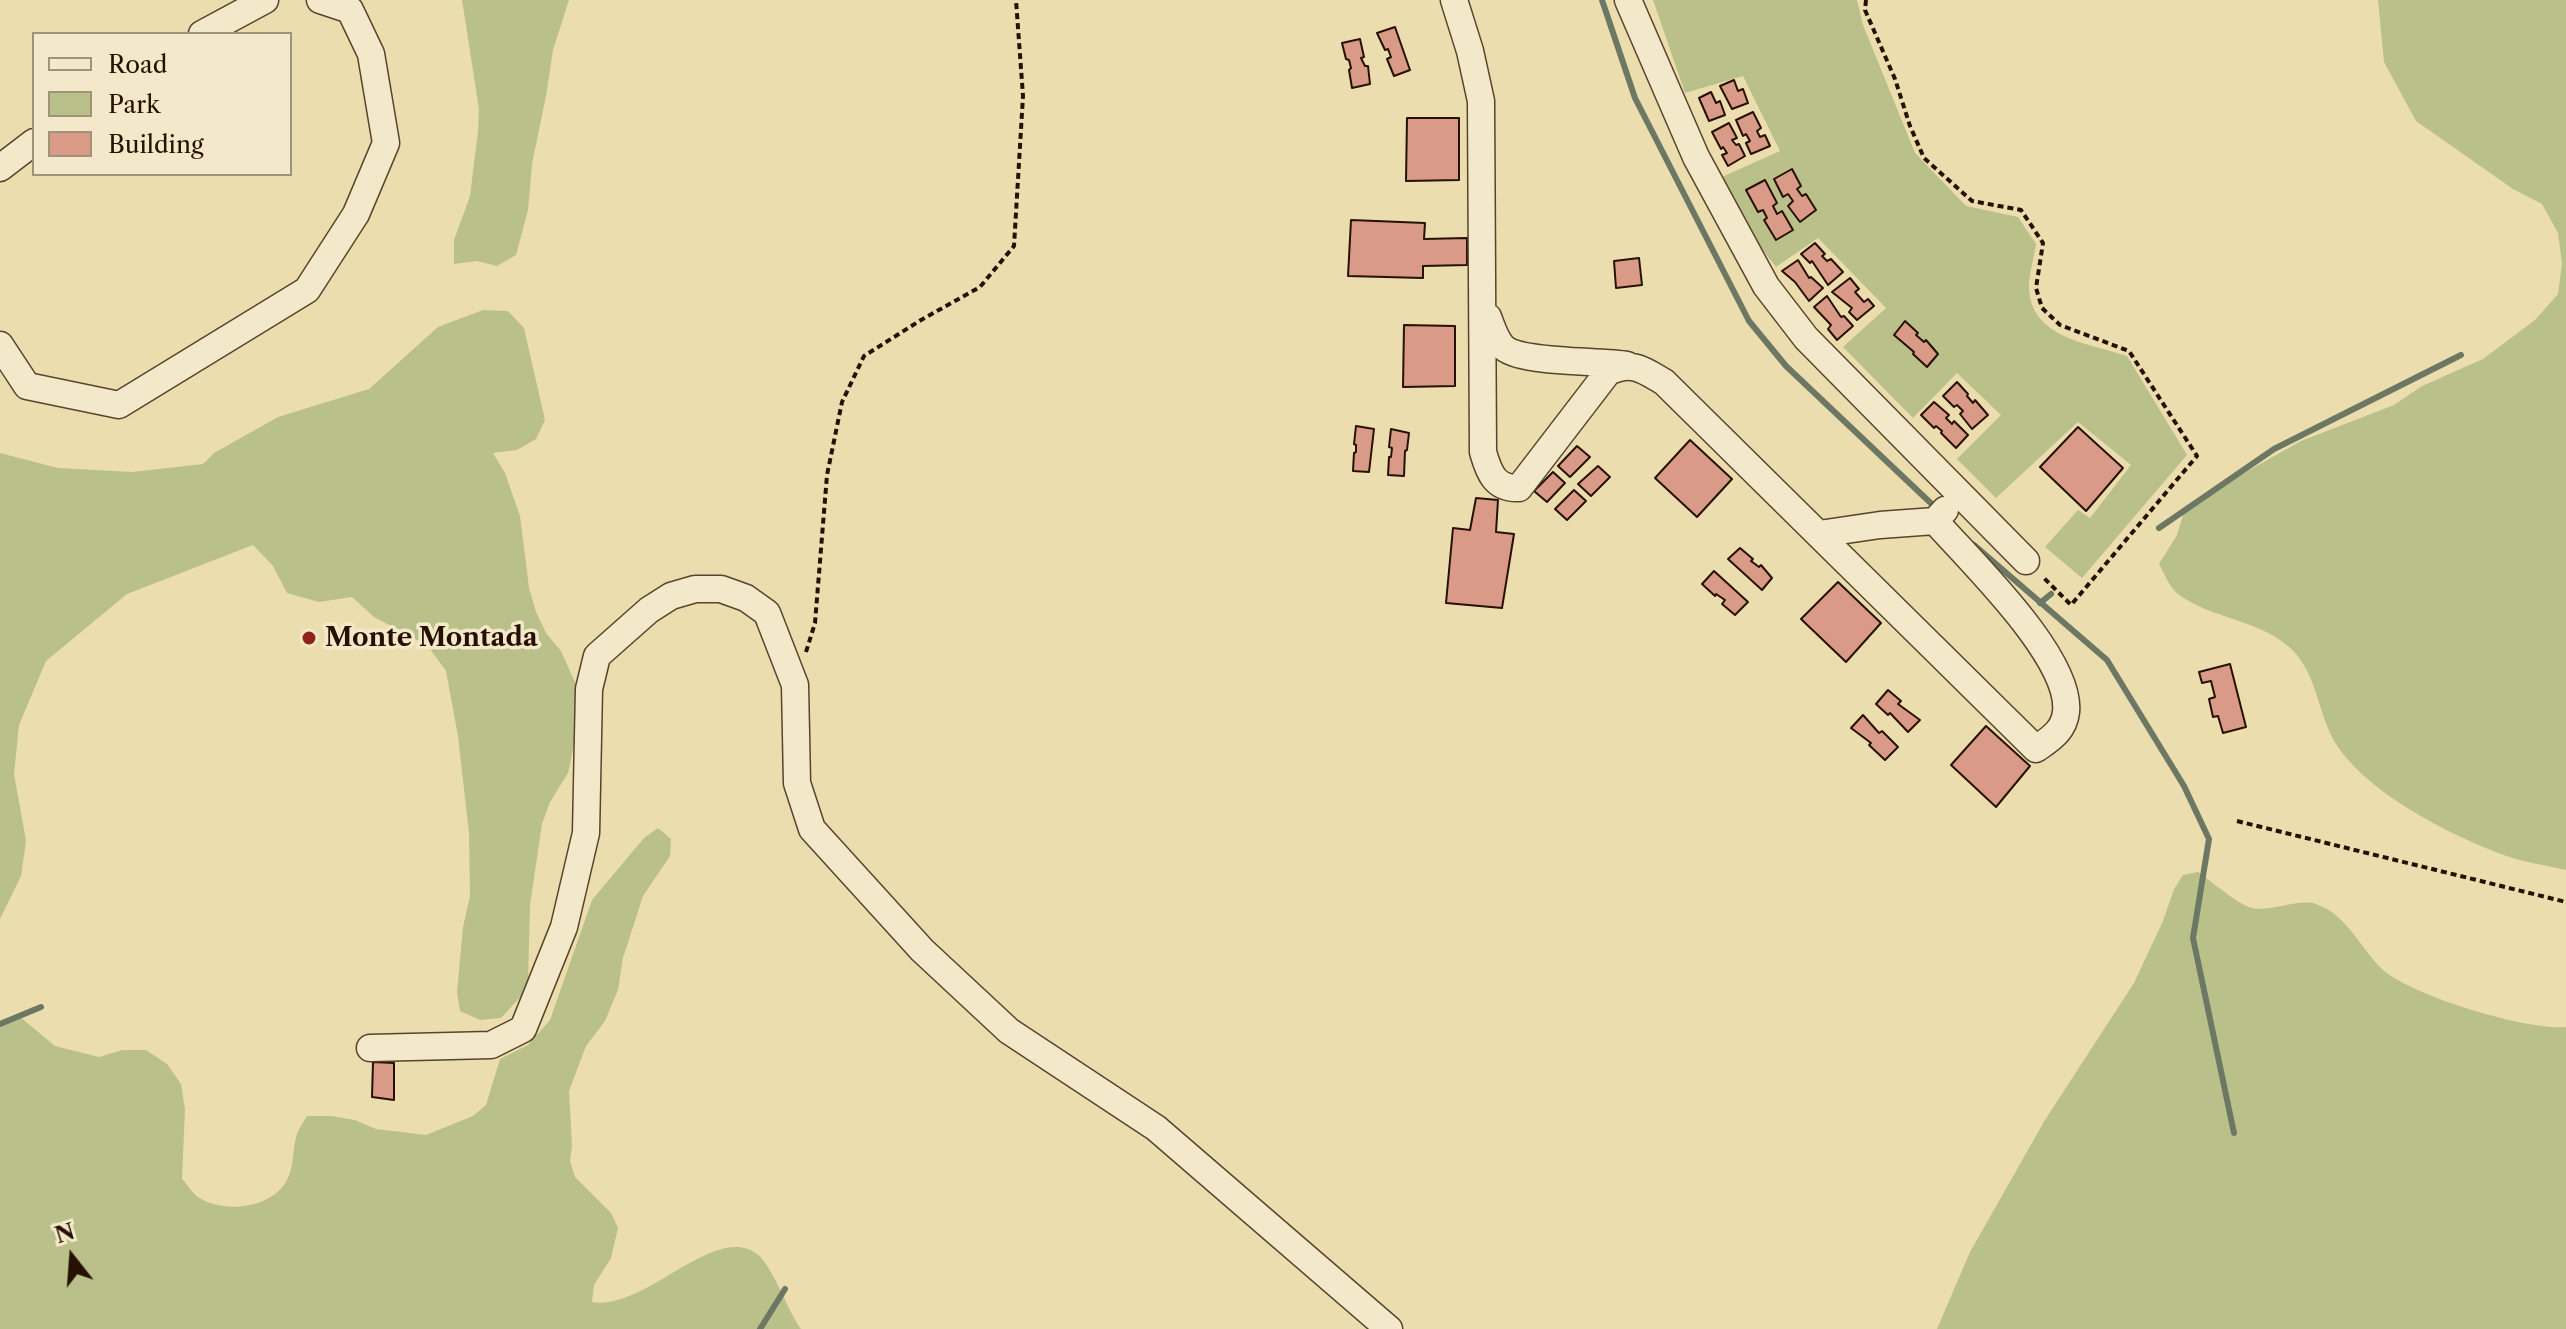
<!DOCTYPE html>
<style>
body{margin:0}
#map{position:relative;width:2566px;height:1329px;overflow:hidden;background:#ecddae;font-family:"Libre Caslon Text",serif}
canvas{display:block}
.legend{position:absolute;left:32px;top:32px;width:260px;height:144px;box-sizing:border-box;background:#f3e9ca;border:2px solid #a1937a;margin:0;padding:10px 14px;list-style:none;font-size:24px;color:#261101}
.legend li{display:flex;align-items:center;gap:16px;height:40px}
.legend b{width:40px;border:2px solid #a1937a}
.north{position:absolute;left:32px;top:1217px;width:80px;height:80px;-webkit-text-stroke:6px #f3e9ca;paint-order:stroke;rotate:343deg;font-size:22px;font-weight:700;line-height:32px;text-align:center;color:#261101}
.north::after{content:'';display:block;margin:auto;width:28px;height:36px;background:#261101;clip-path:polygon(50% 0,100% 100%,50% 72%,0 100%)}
</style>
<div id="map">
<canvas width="2566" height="1329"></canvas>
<ul class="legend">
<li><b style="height:10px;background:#f3e9ca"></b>Road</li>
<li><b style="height:22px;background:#bac089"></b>Park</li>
<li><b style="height:22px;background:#d99a87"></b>Building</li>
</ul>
<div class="north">N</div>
</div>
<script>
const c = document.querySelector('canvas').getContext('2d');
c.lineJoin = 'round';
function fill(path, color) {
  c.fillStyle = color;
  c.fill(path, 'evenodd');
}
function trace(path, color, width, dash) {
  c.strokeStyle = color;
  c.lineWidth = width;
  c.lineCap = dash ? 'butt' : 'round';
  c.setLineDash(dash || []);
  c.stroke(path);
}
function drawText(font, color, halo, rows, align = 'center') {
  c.font = font + ' "Libre Caslon Text",serif';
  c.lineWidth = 7;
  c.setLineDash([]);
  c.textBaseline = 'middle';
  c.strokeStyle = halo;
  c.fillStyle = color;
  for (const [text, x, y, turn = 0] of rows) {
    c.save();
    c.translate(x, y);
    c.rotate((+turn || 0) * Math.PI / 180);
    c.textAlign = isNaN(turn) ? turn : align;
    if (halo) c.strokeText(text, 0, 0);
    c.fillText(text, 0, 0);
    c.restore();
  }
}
fill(new Path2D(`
 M462,0h107l-16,50 -7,46 -14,68 -4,46 -12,45 -19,11 -20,-5 -23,3v-24l16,-44 8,-64 1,-23z
 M1653,0h204l6,25 52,128 51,53 52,11 18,27c-2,14 -7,30 -7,43 1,51 59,56 98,69l60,99 -105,123 -37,-31 33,-37 12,8 41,-53 -53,-43 -82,76 -39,-39 44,-44 -44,-42 -44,45 -70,-71 43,-39 -68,-70 -42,29 -26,-33 -28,-57 58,-26 -37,-75 -58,17z
 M2378,0h188v870c-21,-5 -45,-8 -65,-16 -55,-21 -145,-66 -171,-121 -13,-29 -16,-65 -42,-87 -32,-27 -76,-27 -110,-52 -8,-6 -14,-21 -19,-30l18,-29 9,-29 115,-65 93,-36 28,-19 61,-27 52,-39 23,-26 4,-30 -4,-31 -16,-29 -29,-15 -97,-68 -32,-59z
 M483,310l25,1 16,17 21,92 -9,19 -19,11 -24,3 12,20 15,43 9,72 7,24 10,21 15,18 17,38 -2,47 -8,37 -18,29 -8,22 -12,81 -2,78 -4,10 -23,25 -21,2 -20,-9 -3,-19 6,-65 7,-31 -1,-63 -11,-97 -12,-65 -19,-26 -53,-28 -22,-20 -33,5 -32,-9 -14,-27 -20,-21 -126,49 -81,67 -27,64 -5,49 12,67 -5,35 -21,43v-466l58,15 74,4 71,-8 11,-11 64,-36 91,-28 69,-62z
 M658,828l13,11 -1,17 -27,40 -20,62 -5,32 -13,31 -19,25 -17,45 3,55 -2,15 5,16 36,36 7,15 -7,30 -17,27 -2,17c54,9 122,-80 165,-48 16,12 30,56 44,75h-801v-306l19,-7 36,30 44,11 23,-7h24l21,14 14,20 4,25 -3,70c5,5 10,14 16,18 25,17 74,12 89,-17 7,-13 5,-27 9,-42 1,-7 7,-15 11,-22h24l24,4 21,9 50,6 47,-19 13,-11 14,-46 28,-14 22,-25 42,-120 52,-62z
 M2198,872c14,10 36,29 51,35 20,7 47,-9 67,-3 30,10 44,43 65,64 27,27 147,63 185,59v302h-629l33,-77 75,-132 89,-137 29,-62 11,-32 9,-14z`), '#bac089');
trace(new Path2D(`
 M1602,0l33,98 114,223 37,45 151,143
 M2159,528l115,-79 187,-94
 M1974,545l133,115 77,126 25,53 -16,99 41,195
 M2040,603l11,-9
 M0,1024l41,-17
 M760,1329l25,-40`), '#6c7863', 6);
const building = new Path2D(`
 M1395,27l15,43 -16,6 -7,-17 4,-2 -3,-8 -3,1 -8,-17z
 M1360,39l4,18 -3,1 4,8h3l2,18 -18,4 -3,-18 2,-2 -2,-8 -3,-1 -4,-16z
 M1734,80l4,11 5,-2 5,14 -16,6 -12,-23z
 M1711,92l5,11 4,-2 5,14 -16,6 -10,-23z
 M1753,112l8,16 -4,3 3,6 5,-2 5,11 -19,8 -5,-11 4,-2 -4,-7 -3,2 -7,-16z
 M1407,118h52v62l-53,1z
 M1729,123l8,15 -5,2 4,5 3,-1 6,12 -17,10 -6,-11 5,-2 -4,-6 -2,2 -9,-17z
 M1792,169l9,17 -4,3 5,7 4,-2 10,16 -16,12 -12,-16 5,-5 -5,-7 -5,3 -9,-18z
 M1765,180l12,23 -4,3 4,8 5,-3 11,19 -17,10 -12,-20 3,-2 -4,-8 -5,2 -12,-22z
 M1351,220l74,3 -1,16 43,-1v27l-44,1v12l-75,-2z
 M1815,243l10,11 -3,2 5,5 4,-2 12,13 -15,13 -16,-24 -2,2 -9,-9z
 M1639,258l3,27 -26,3 -2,-27z
 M1798,260l11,18 2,-1 12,11 -14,13 -14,-19 -13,-11z
 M1850,278l9,11 -4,3 9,10 4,-3 6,7 -17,14 -8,-8 3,-4 -20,-16z
 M1827,296l14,21 3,-1 9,10 -16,14 -9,-11 3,-4 -17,-18z
 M1905,321l13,12 -2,2 8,7 2,-2 12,14 -11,13 -14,-13 1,-2 -20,-17z
 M1404,325l51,1v60l-52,1z
 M1957,382l11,12 -1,2 6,7 2,-3 13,15 -16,14 -12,-15 3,-3 -6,-6 -3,2 -11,-11z
 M1934,402l15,13 -3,3 6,6 2,-3 14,14 -12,13 -15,-15 1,-2 -6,-5 -2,2 -13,-13z
 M1356,426l18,3 -5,43 -16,-1 1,-18 2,-1v-7l-2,-1z
 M2078,427l45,41 -37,43 -46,-44z
 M1391,429l18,4 -2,17 -2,1 -1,25 -16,-1 1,-18h2l1,-9 -3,-1z
 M1690,440l42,39 -35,38 -42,-39z
 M1577,446l13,11 -20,20 -12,-11z
 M1598,466l12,11 -19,19 -13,-12z
 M1553,472l12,11 -18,19 -13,-11z
 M1574,490l12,11 -19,19 -12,-11z
 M1476,498l22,2 -2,32 18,2 -12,74 -56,-5 7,-75 17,2z
 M1740,548l13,11 -2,2 8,6 2,-2 11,13 -10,12 -34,-31z
 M1714,571l34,31 -13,13 -13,-11 3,-4 -9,-6 -1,2 -13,-12z
 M1838,582l43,41 -35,39 -45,-43z
 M2230,664l16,63 -23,6 -5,-17 -5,1 -4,-18 6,-2 -4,-16 -9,2 -3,-11z
 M1888,690l13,11 -3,3 22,16 -12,12 -18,-19 -2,2 -12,-11z
 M1863,715l16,18 3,-2 16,16 -13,13 -16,-15 2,-2 -20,-15z
 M1986,726l44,40 -34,41 -45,-42z
 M373,1062l21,1v37l-22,-3z`);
fill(building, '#d99a87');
trace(building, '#261101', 2);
const minor = new Path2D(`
 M1454,0l16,51 11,50 2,351c6,21 12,37 36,36l89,-116c25,-11 34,-3 56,10l372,367c14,-10 28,-18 30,-37 6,-54 -96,-151 -131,-191
 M1628,0l68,157 70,129 40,52 220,223
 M202,34l63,-34
 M0,168l34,-26
 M1488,317c4,10 7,21 14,29 16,18 98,14 125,19
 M0,345l27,41 92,19 188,-115 49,-76 30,-71 -15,-89 -21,-44 -30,-10
 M1819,534l61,-9 55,-4 10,-11
 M370,1048l121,-3 32,-16 41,-102 22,-94 3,-144 8,-33 52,-46 22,-14 24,-7h26l25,9 21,15 28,72 2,98 15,46 110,121 87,81 147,97 233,201`);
trace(minor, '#58442c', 29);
trace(new Path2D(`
 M1866,0l-1,10 30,69 15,47 14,32 48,43 49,9 22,33 -7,45 6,20 18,17 69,26 68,105 -126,149 -29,-29
 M806,652l9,-29 12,-148 15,-73 22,-46 57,-36 59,-33 34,-41 9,-150 -7,-96
 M2237,821l329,81`), '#261101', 4, [6, 4]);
trace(minor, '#f3e9ca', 26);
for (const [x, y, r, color] of [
 [309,638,8,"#8f2418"]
]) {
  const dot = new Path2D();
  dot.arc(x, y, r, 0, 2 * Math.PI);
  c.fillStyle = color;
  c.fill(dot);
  trace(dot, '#f3e9ca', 3);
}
drawText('bold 26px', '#261101', '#f3e9ca', [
 ["Monte Montada",325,638]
], 'left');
</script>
